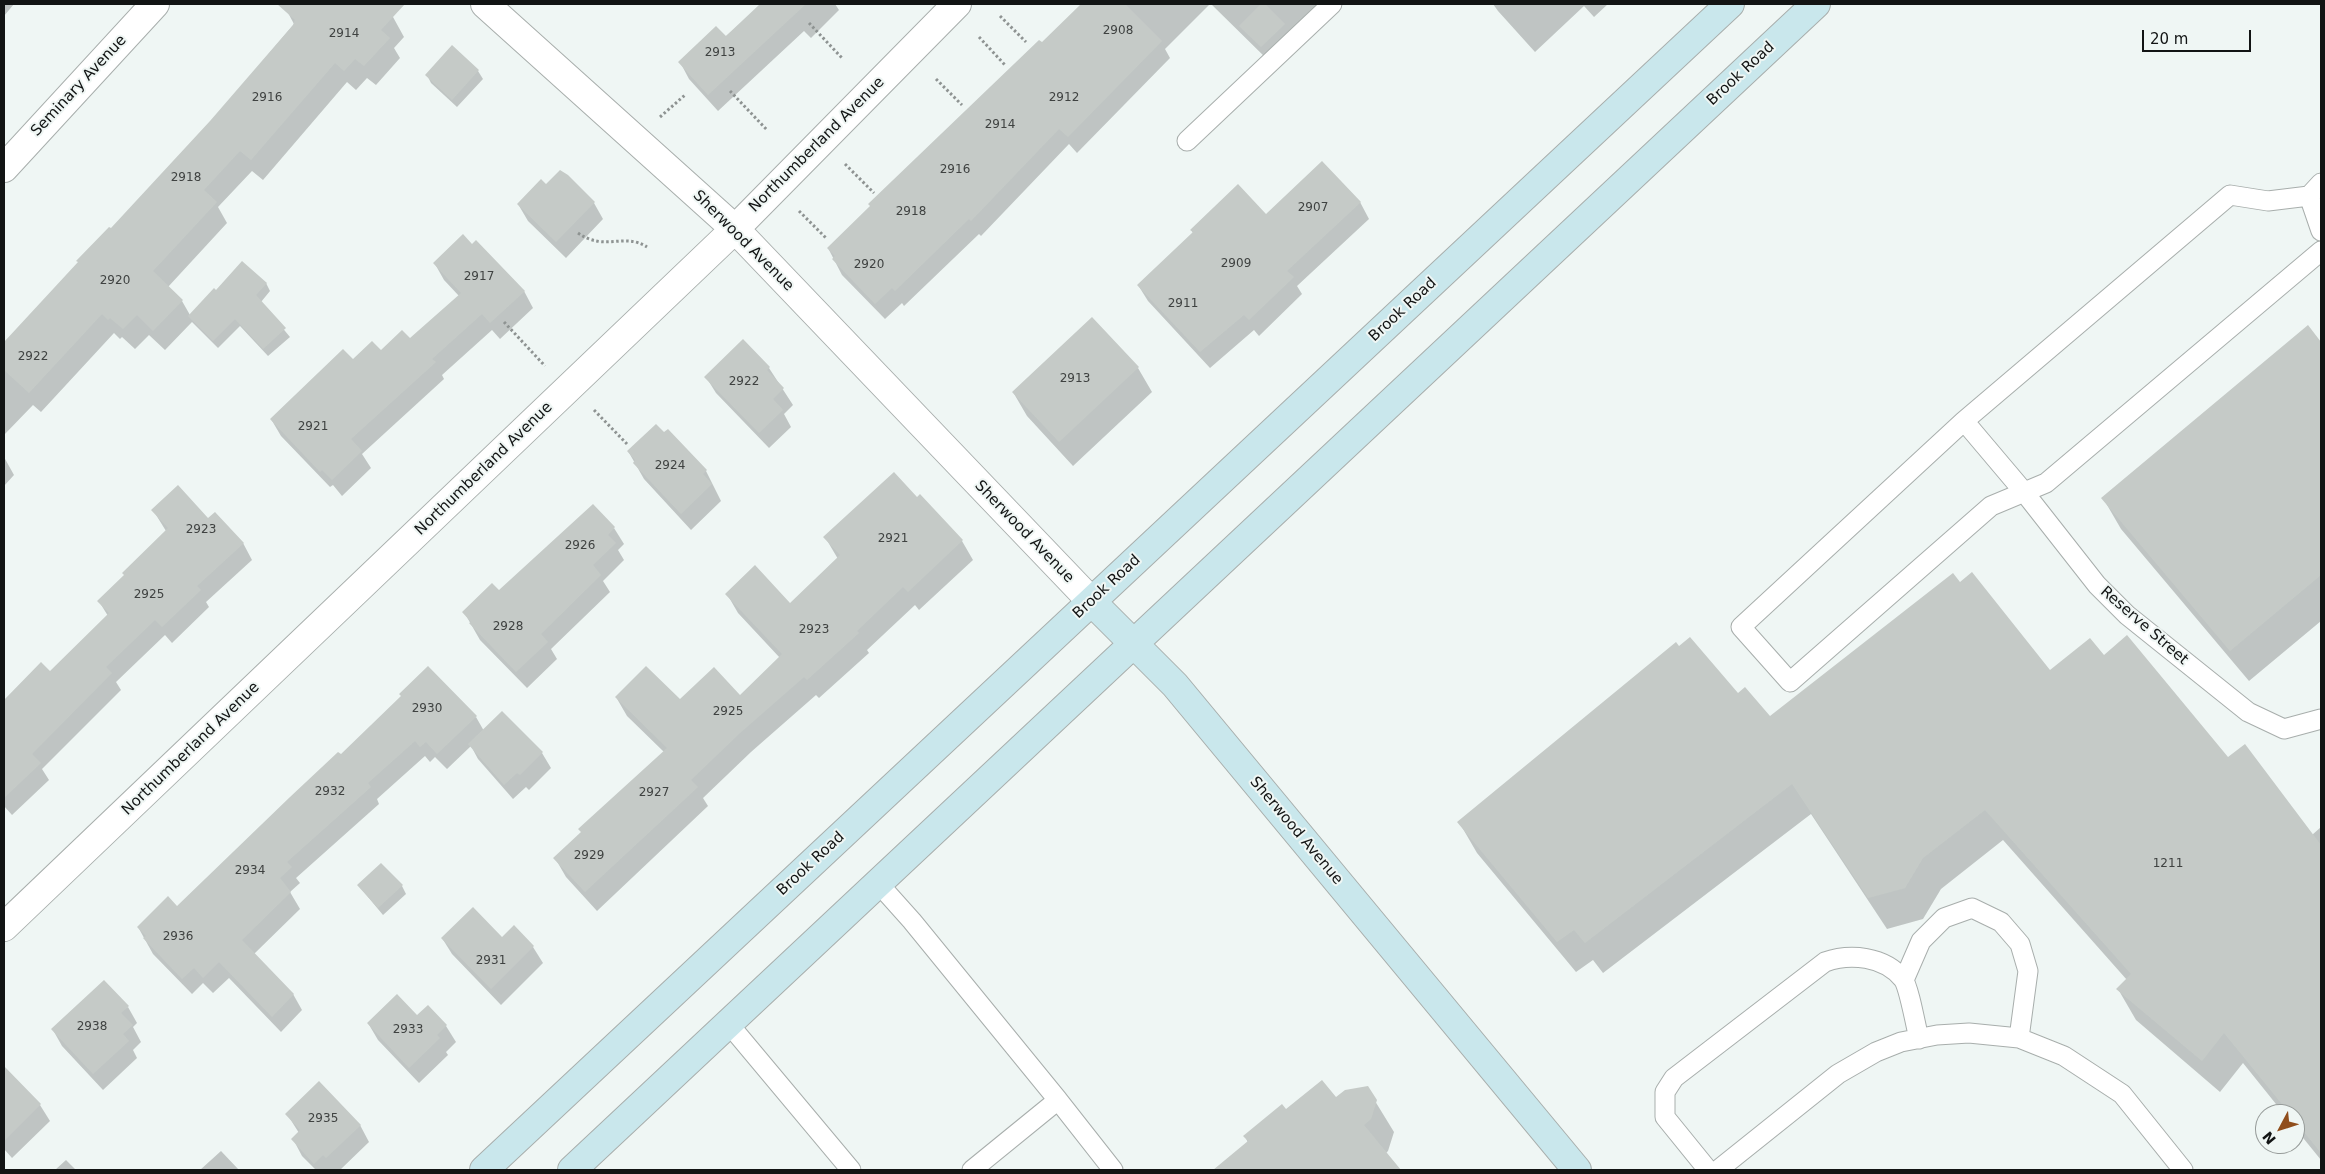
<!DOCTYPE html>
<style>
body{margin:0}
#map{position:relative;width:2325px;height:1174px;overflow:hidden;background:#eff6f4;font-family:"DejaVu Sans",sans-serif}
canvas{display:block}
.frame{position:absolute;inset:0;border:5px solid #121414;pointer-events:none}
.north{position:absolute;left:2255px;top:1104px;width:50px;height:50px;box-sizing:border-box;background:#eff6f4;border:1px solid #979c9a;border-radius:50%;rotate:230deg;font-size:14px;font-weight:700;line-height:20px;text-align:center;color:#121414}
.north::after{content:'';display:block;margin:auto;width:18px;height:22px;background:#904e1c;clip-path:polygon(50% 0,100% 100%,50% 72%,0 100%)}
.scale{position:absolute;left:2142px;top:30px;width:109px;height:22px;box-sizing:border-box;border:2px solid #121414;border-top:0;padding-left:6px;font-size:15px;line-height:18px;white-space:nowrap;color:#121414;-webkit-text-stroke:4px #eff6f4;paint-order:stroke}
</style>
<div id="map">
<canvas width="2325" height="1174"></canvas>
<div class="frame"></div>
<div class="north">N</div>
<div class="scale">20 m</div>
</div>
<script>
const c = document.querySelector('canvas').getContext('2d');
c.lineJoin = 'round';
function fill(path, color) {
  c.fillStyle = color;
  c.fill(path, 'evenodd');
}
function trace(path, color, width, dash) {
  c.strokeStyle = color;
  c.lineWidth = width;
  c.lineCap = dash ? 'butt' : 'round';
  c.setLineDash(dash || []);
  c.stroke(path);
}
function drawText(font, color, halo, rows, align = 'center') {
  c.font = font + ' "DejaVu Sans",sans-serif';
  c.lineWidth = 4;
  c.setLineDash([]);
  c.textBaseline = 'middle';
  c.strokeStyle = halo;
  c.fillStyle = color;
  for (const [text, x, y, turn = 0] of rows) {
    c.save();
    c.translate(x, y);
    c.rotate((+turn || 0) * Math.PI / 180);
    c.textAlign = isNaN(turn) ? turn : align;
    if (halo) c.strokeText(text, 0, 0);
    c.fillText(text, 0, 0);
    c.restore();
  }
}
fill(new Path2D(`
 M4,4h10l-10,12z
 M294,4h85l14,13 11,20 -10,11 6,10 -24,27 -9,-7 -11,12 -9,-8 -84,98 -11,-9 -34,36 9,16 -59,64 14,14 8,14 26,-23 50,-9 4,8 -9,11 29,35 -22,19 -28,-30 -22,22 -26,-26 -27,28 -16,-15 -14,14 -13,-12 -2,2 -6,-6 -73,79 -8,-7 -29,30v-91l207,-222 83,-98 -7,-13z
 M762,4h73l4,6 -28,28 -7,-7 -86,80 -29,-32 -9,-17 45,-25z
 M1083,4h127l-45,45 5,9 -93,95 -8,-9 -88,92 -2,-2 -75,72 -2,-3 -17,16 -43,-44 -14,-27z
 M1211,4h121l-61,59z
 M1493,4h115l-14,13 -10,-11 -49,46 -37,-41z
 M452,47l26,24 5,8 -26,28 -26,-24 -4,-8z
 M546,186l48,17 9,16 -37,39 -38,-37 -10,-17z
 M1360,202l9,17 -72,67 5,8 -43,42 -5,-6 -44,38 -62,-67 -10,-16 55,-52 -2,-3z
 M435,264l89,27 9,17 -33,31 -8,-9 -50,45 2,4 -82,75 9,14 -29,28 -9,-11 -3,2 -49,-51 -10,-17 82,-59 57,-20 49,-44 -15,-16z
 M2307,327l14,17v277l-72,60 -128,-152 -18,-31z
 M743,341l26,27 24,37 -9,9 7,13 -22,21 -53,-55 -10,-16z
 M1138,368l14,24 -79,74 -46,-50 -14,-24z
 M668,431l38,40 15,30 -30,29 -47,-51 -16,-28z
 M4,457l10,18 -10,11z
 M917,499l45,42 11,19 -54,50 -4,-5 -48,45 2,3 -50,45 -3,-3 -65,57 -48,46 5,8 -111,105 -31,-34 -11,-19 109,-106 -37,-36 -11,-19 64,4 60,-4 40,-39 -42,-45 -11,-19 63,10 48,-45 -13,-22z
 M153,510l55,10 35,23 9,17 -46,42 3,5 -37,36 -7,-8 -49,47 5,8 -79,79 7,11 -37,35 -8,-9v-104l37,-38 9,9 58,-57 -8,-13 66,-72z
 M614,528l10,16 -6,6 6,10 -21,21 7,11 -59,57 6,10 -30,29 -47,-48 -16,-28z
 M1960,584l90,88 54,-15 124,101 84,77 9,-8v333l-26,-32v-14h-11l-41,-51 -23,29 -84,-72 -18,-31 9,-9 -124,-140 -62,49 -18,30 -36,10 -76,-115 -208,159 -10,-13 -17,12 -99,-119 -18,-31 278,-128 32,24z
 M476,717l8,14 58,22 9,15 -22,22 -3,-3 -13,12 -35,-40 -7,-13 -24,23 -12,-12 -5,5 -5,-6 -48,43 2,5 -83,74 4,5 -10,9 10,17 -46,45 39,40 9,16 -21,22 -52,-54 -16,15 -10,-10 -11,11 -39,-40 -15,-27 39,-20 163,-151z
 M358,885l44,1 4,8 -23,21z
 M514,927l19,20 10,16 -42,42 -49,-51 -10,-16 60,1z
 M428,1006l18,20 10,16 -10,10 2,3 -29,28 -41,-43 -10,-17 49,-7z
 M128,1007l9,16 -4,4 8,15 -8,8 4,8 -34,32 -41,-44 -9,-16z
 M4,1068l36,37 10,16 -38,37 -8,-9z
 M1336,1099l39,2 19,31 -6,19 -2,2 13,17h-184l33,-27 -3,-7 41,-25z
 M287,1114l73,11 9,17 -29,28h-24l-14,-14 -9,-17 6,-6z
 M221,1151l18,19h-39z
 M66,1160l10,10h-21z`), '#0003');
fill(new Path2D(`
 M277,4h128l-24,26 9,8 -26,28 -9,-7 -11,12 -9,-8 -84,97 -11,-9 -36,39 13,12 -64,69 30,29 -30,31 -16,-16 -14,14 -13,-11 -2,2 -6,-6 -73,79 -25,-23v-28l74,-80 -2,-1 33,-34 2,1 99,-107 83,-96 2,-5z
 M760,4h46l-98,91 -30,-33 38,-36 10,10z
 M1081,4h44l37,37 -94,96 -9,-8 -88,92 -2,-2 -74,72 -3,-3 -17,16 -43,-45 3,-3 -8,-8 43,-42 -2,-2 171,-164 3,2z
 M1261,4h4l20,20 -24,23 -22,-21z
 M452,45l27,25 -27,30 -27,-25z
 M1322,161l39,41 -74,69 7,6 -45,43 -5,-5 -44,37 -63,-67 56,-53 -3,-2 48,-46 28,30z
 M560,170l8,5 27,27 -39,40 -39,-38 24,-25 5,5z
 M463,234l9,10 4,-4 49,51 -35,32 -8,-9 -50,45 4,3 -85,77 11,12 -30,29 -10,-10 -2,2 -50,-53 73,-70 10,10 19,-18 9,9 21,-20 8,8 51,-45 -28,-30z
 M242,261l25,22 -11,12 30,33 -23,21 -28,-30 -22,22 -25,-25 26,-28 2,2z
 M1092,317l47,50 -80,75 -47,-50z
 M2308,325l13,17v233l-91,76 -129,-153z
 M743,339l27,28 -3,3 17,18 -11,11 10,11 -24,23 -55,-56z
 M656,424l8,8 4,-3 39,41 -4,4 9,10 -31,30 -48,-51 2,-3 -8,-9z
 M894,472l23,25 3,-3 43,46 -55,52 -5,-5 -46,44 2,2 -52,47 -3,-3 -64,56 -49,47 7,7 -113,105 -32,-34 28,-26 -3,-3 89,-81 -52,-51 31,-31 34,33 34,-32 26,28 42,-41 -57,-60 30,-29 35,38 50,-48 -17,-18z
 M178,485l30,33 7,-6 29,31 -47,43 4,4 -39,37 -7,-7 -49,47 6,6 -80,81 9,9 -37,35v-98l37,-38 9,9 59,-58 -12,-12 27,-26 -2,-2 46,-45 -17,-18z
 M593,504l22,23 -7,8 8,8 -23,22 8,10 -60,59 7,8 -32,30 -47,-49 2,-1 -9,-10 30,-29 7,7z
 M1972,572l78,98 40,-32 14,17 23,-20 101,122 17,-13 76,101v308l-26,-32v-7h-5l-66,-81 -22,28 -86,-72 15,-15 -146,-164 -62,48 -18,30 -37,10 -76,-114 -207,159 -11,-13 -17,12 -100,-120 219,-180 3,4 11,-9 48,56 7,-6 25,29 183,-143 7,9z
 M428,666l49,50 -40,38 -11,-12 -6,5 -5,-6 -47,42 3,4 -84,75 5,5 -12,11 11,14 -49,48 52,54 -22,23 -53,-55 -16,16 -9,-10 -12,11 -39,-41 3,-2 -9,-9 31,-31 9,10 113,-109 48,-45 3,2 60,-58 -2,-2z
 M502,711l41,41 -23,23 -3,-2 -13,12 -36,-41z
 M381,863l22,22 -25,23 -21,-23z
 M473,907l29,30 12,-12 20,21 -43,43 -50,-51z
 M104,980l25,26 -8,7 12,12 -10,9 6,7 -36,33 -42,-45z
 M397,994l20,21 11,-10 19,20 -10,10 3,3 -31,30 -42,-45z
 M4,1066l37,38 -37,37z
 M1322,1080l14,17 9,-7 23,-4 9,14 -6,19 -7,6 37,45h-188l35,-29 -5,-5 39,-32 4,5z
 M319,1081l42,44 -35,33 -3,-3 -9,9 -23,-25 9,-9 -15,-16z`), '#c5cac7');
const lane = new Path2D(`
 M1187,141l145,-137
 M2321,183l-12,13 -41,5 -38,-6 -266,226 -223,206 49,55 201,-176 55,-23 275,-232
 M2309,196l12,35
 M1964,421l60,71 73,93 30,30 121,97 36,17 37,-10
 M878,883l34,38 146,179 -86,70
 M1904,980l17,-39 23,-23 28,-10 29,14 19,22 8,27 -9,67
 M728,1023l123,147
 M1058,1100l55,70
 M1708,1170l-43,-53v-25l9,-14 151,-116c25,-9 59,-6 78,17 6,8 13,48 16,60
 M1718,1170l120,-96 38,-22 25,-10 36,-7 32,-2 50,5 45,18 58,38 61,76`);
const street = new Path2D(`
 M485,4l250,225 357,373
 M4,168l151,-164
 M4,927l731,-698 222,-225`);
const secondary = new Path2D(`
 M1092,602l83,83 402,485
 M484,1170l1246,-1166
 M572,1170l1244,-1166`);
trace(lane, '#a8aeac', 21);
trace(street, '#a8aeac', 30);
trace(secondary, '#a8aeac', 30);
trace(new Path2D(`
 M1000,16l26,26
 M809,23l33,35
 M979,37l26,28
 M936,79l26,26
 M730,91l37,39
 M660,117l25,-22
 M845,164l29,29
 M799,211l27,27
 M578,233c27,19 46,-1 69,14
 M504,322l41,44
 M594,410l33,34`), '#8e9392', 3, [2.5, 2.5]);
trace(lane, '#fff', 19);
trace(street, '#fff', 28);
trace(secondary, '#c9e7ec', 28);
drawText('12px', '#3f4241', null, [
 ["2908",1118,31],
 ["2914",344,34],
 ["2913",720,53],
 ["2916",267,98],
 ["2912",1064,98],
 ["2914",1000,125],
 ["2916",955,170],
 ["2918",186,178],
 ["2907",1313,208],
 ["2918",911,212],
 ["2909",1236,264],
 ["2920",869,265],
 ["2917",479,277],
 ["2920",115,281],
 ["2911",1183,304],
 ["2922",33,357],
 ["2913",1075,379],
 ["2922",744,382],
 ["2921",313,427],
 ["2924",670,466],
 ["2923",201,530],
 ["2921",893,539],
 ["2926",580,546],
 ["2925",149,595],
 ["2928",508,627],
 ["2923",814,630],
 ["2930",427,709],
 ["2925",728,712],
 ["2932",330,792],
 ["2927",654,793],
 ["2929",589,856],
 ["1211",2168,864],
 ["2934",250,871],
 ["2936",178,937],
 ["2931",491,961],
 ["2938",92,1027],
 ["2933",408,1030],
 ["2935",323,1119]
]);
drawText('15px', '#121414', '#eff6f4', [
 ["Brook Road",1741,74,-43],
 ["Seminary Avenue",79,86,-47],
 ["Northumberland Avenue",817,145,-45],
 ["Sherwood Avenue",743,241,45],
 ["Brook Road",1403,310,-43],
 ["Northumberland Avenue",484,469,-44],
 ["Sherwood Avenue",1024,532,46],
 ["Brook Road",1107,587,-43],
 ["Reserve Street",2144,626,41],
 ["Northumberland Avenue",191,749,-44],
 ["Sherwood Avenue",1296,831,50],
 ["Brook Road",811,864,-43]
]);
</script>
